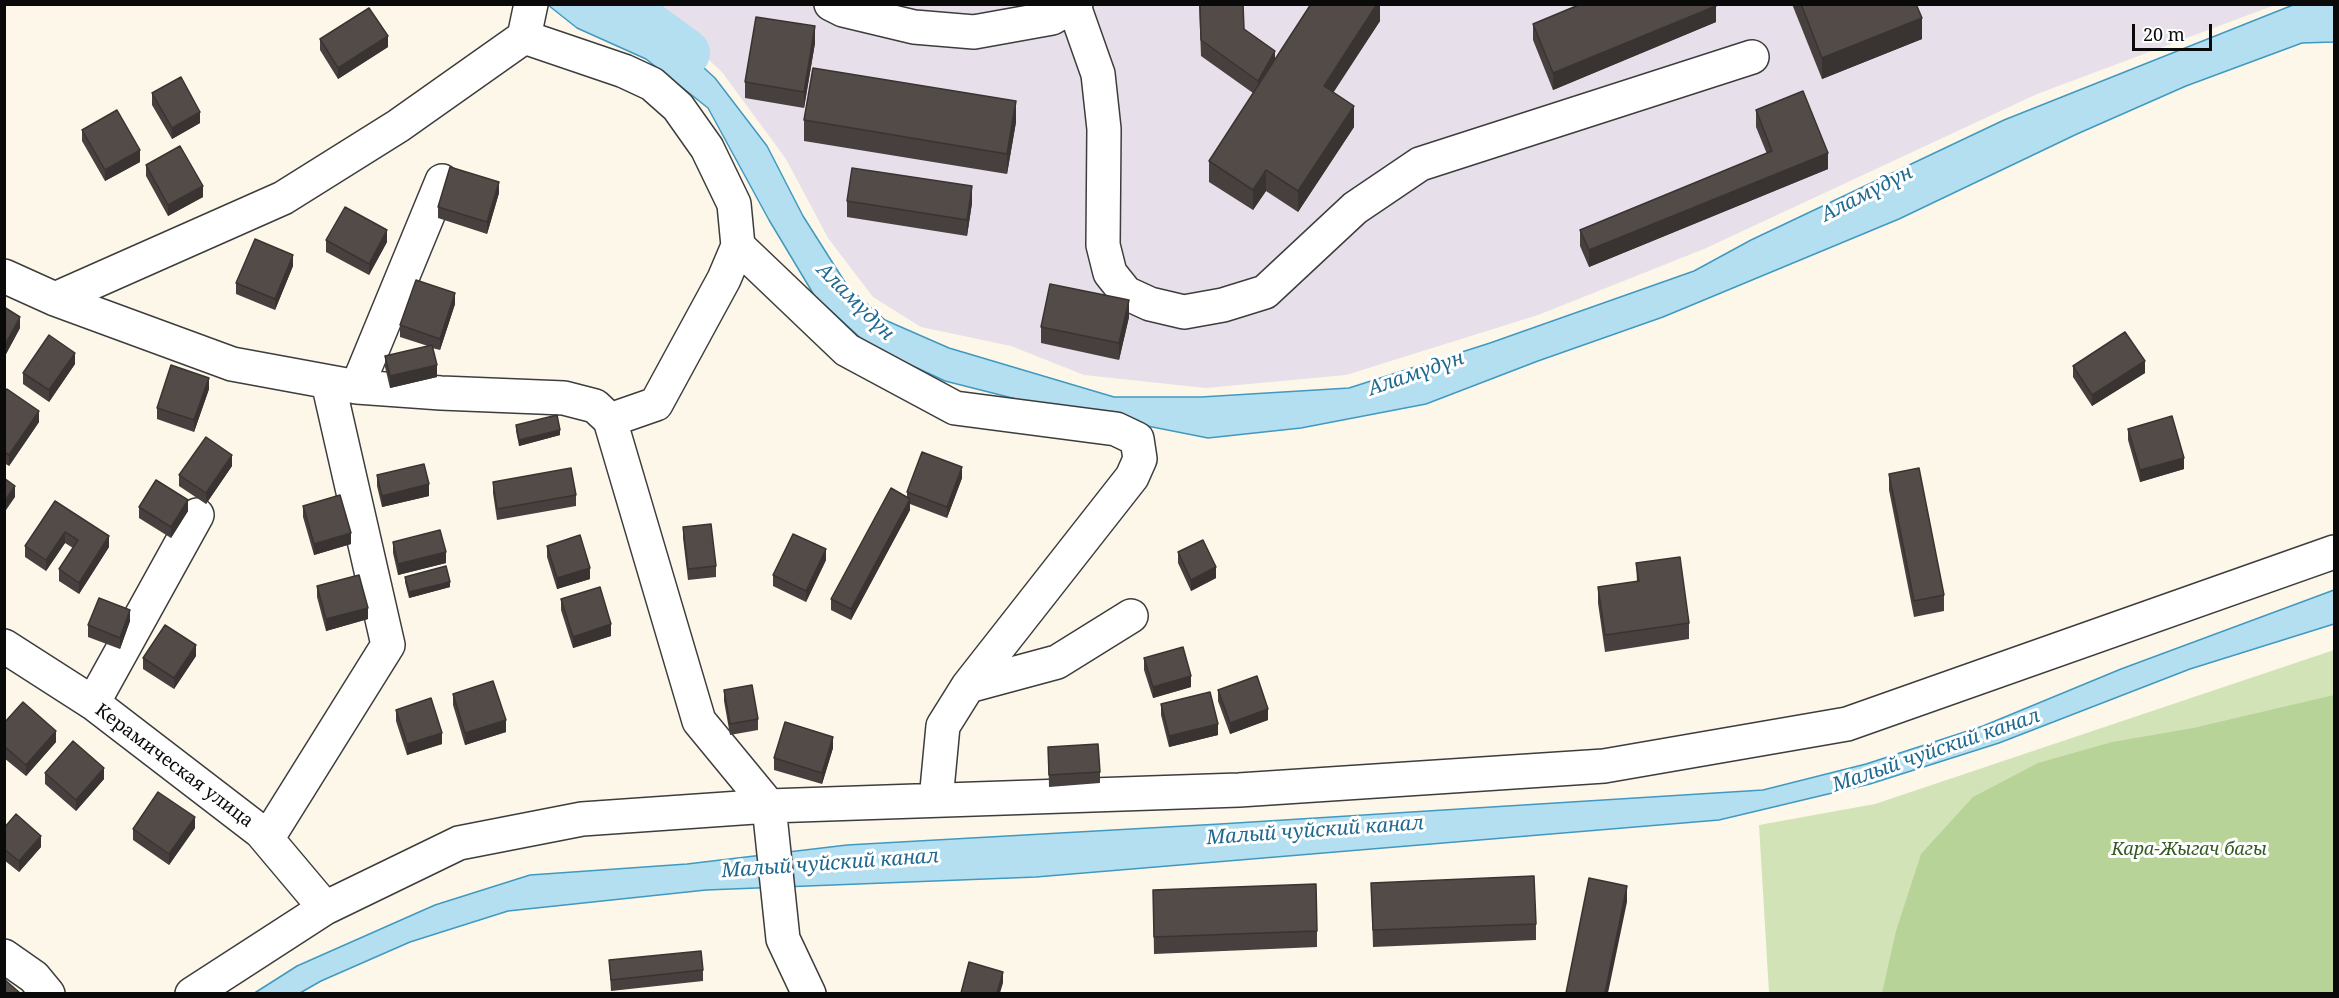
<!DOCTYPE html>
<meta charset="utf-8">
<style>
body{margin:0}
#map{position:relative;width:2339px;height:998px;overflow:hidden;background:#fdf7e9;font-family:"Noto Serif",serif}
canvas{display:block}
.frame{position:absolute;inset:0;border:6px solid #0a0a0a;pointer-events:none}
.scale{position:absolute;left:2132px;top:24px;width:80px;height:27px;box-sizing:border-box;border:3px solid #0a0a0a;border-top:0;padding-left:8px;font-size:18px;line-height:21px;white-space:nowrap;color:#0a0a0a;-webkit-text-stroke:4px #fff;paint-order:stroke}
</style>
<div id="map">
<canvas width="2339" height="998"></canvas>
<div class="frame"></div>
<div class="scale">20 m</div>
</div>
<script>
const c = document.querySelector('canvas').getContext('2d');
c.lineJoin = 'round';
function fill(path, color) {
  c.fillStyle = color;
  c.fill(path, 'evenodd');
}
function trace(path, color, width, dash) {
  c.strokeStyle = color;
  c.lineWidth = width;
  c.lineCap = dash ? 'butt' : 'round';
  c.setLineDash(dash || []);
  c.stroke(path);
}
function drawText(font, color, halo, rows, align = 'center') {
  c.font = font + ' "Noto Serif",serif';
  c.lineWidth = 6;
  c.setLineDash([]);
  c.textBaseline = 'middle';
  c.strokeStyle = halo;
  c.fillStyle = color;
  for (const [text, x, y, turn = 0] of rows) {
    c.save();
    c.translate(x, y);
    c.rotate((+turn || 0) * Math.PI / 180);
    c.textAlign = isNaN(turn) ? turn : align;
    if (halo) c.strokeText(text, 0, 0);
    c.fillText(text, 0, 0);
    c.restore();
  }
}
fill(new Path2D(`
 M646,5h1629l-238,89 -333,155 -166,66 -192,60 -140,13 -122,-13 -73,-29 -90,-19 -48,-30 -45,-59 -42,-79 -64,-87 -68,-63z`), '#e7dfe9');
fill(new Path2D(`
 M2334,650v343h-565l-10,-168 116,-21z`), '#d2e4b7');
fill(new Path2D(`
 M2334,695v298h-452l14,-62 25,-77 52,-57 65,-34 74,-21 81,-14z`), '#b8d398');
const water = new Path2D(`
 M548,5h62l46,19 59,54 52,68 36,70 45,71 37,33 64,28 165,49h87l148,-9 141,-45 204,-72 57,-31 253,-120 289,-115h41v37l-32,1 -116,43 -109,48 -178,85 -236,98 -125,44 -112,43 -125,24 -93,10 -172,-34 -91,-23 -77,-36 -54,-50 -45,-75 -61,-112 -62,-49 -69,-31z
 M2334,590v34l-144,45 -191,74 -129,41 -151,36 -683,57 -330,13 -198,21 -98,31 -89,39 -21,12 -47,1 44,-28 138,-61 95,-30 157,-11 160,-19 373,-21 543,-34 103,-26 117,-38 138,-57z`);
fill(water, '#b3dff0');
trace(water, '#4099c0', 1.5);
trace(new Path2D(`
 M610,4l13,3 63,46`), '#b3dff0', 48);
const minor = new Path2D(`
 M831,4l12,6 71,17 60,5 78,-14 24,-14
 M1074,6l24,68 6,55 -1,116 7,28 16,20 24,11 34,8 39,-7 42,-13 90,-84 65,-44 332,-107
 M524,37l100,34 28,13 26,23 29,41 27,56 4,42 -14,33 -68,125 -46,16
 M738,246l109,104 108,58 161,21 21,10 3,20 -8,18 -164,209 -25,40 -7,74
 M4,276l51,23 177,65 125,23 84,6 123,5 31,8 15,14 89,301 70,85 14,133 26,55
 M55,299l228,-101 115,-72 126,-89 7,-33
 M357,387l85,-206
 M4,646l89,57 168,129 64,76
 M968,686l89,-24 74,-46
 M93,703l104,-188
 M267,839l121,-194 -60,-263
 M4,956l30,21 14,17
 M192,994l133,-86 134,-65 123,-24 187,-13 470,-16 365,-24 243,-42 487,-172`);
trace(minor, '#3d3d3d', 36);
trace(minor, '#fff', 33);
fill(new Path2D(`
 M1199,4h44l1,25 31,30 105,-55v17l-47,71 21,35 -56,85 -32,-21 -13,19 -44,-28v-21l44,-68 -52,-37z
 M1792,4h124l6,35 -100,40z
 M1716,22l-163,68 -20,-50v-16z
 M320,39l68,8 -50,32 -18,-29z
 M815,43l-11,65 -59,-10v-16z
 M152,93l48,30 -28,16 -20,-34z
 M1756,110l72,59 -239,98 -9,-21v-16l187,-76 -11,-27z
 M804,120l212,2 -9,52 -203,-33z
 M82,130l58,32 -35,19 -23,-40z
 M146,165l57,32 -35,19 -22,-40z
 M499,193l-12,41 -49,-16v-11z
 M847,201l125,2 -5,33 -120,-19z
 M326,240l61,2 -18,33 -43,-23z
 M293,266l-18,44 -39,-16v-11z
 M455,304l-15,46 -8,-2 5,29 -47,11 -5,-21v-11l43,-10 -28,-9v-12z
 M4,307l16,21 -14,26h-2z
 M1129,317l-10,43 -78,-17v-16z
 M75,364l-26,38 -26,-18v-11z
 M2073,366l72,7 -53,33 -19,-29z
 M209,389l-15,43 -37,-13v-11z
 M4,393l35,29 -30,44 -5,-3z
 M516,425l44,10 -41,11 -3,-15z
 M2128,429l56,40 -44,13 -12,-42z
 M232,466l-26,38 -27,-18v-11z
 M1889,474l55,121v16l-30,6 -25,-127z
 M377,475l52,21 -47,11 -5,-21z
 M962,478l-15,40 -37,-14v6l-59,110 -20,-10v-11l76,-102v-5z
 M493,482l83,13v11l-79,14 -4,-27z
 M55,501l54,46 -30,47 -20,-13v-12l14,-21 -8,-5 -19,28 -21,-14v-11z
 M303,506l48,38 -37,11 -11,-38z
 M139,507l49,4 -17,27 -32,-20z
 M683,527l33,39v11l-28,3 -5,-42z
 M393,542l53,21 -48,12 -5,-22z
 M547,546l43,33 -33,10 -10,-32z
 M1178,552l38,26 -25,13 -13,-28z
 M826,560l-20,42 -33,-16v-11z
 M1636,563l53,60v16l-84,13 -7,-49v-16l39,-5z
 M405,577l45,10 -41,11 -4,-16z
 M317,586l51,33 -42,12 -9,-34z
 M561,599l50,37 -38,12 -12,-38z
 M130,621l-10,28 -32,-12v-12z
 M196,656l-22,33 -31,-20v-11z
 M1144,658l47,29 -38,11 -9,-28z
 M724,690l34,29v11l-28,5 -6,-34z
 M1218,690l50,30 -38,14 -12,-33z
 M453,694l53,38 -41,13 -12,-40z
 M1161,704l57,31 -49,12 -8,-32z
 M396,710l46,34 -35,11 -11,-34z
 M4,723l52,19 -30,34 -22,-18z
 M1048,747l52,25v11l-51,4z
 M833,748l-11,36 -48,-14v-12z
 M45,773l59,6 -28,32 -31,-27z
 M4,828l37,19 -22,25 -15,-12z
 M195,828l-26,37 -36,-25v-11z
 M1371,883l165,41v16l-163,7z
 M1153,890l164,41v16l-163,7z
 M609,960l94,10v11l-92,10z`), '#47403e');
fill(new Path2D(`
 M1377,4h3v17l-56,86v-21z
 M1716,6v16l-163,68v-17z
 M1922,18v21l-100,40v-21z
 M815,26v17l-11,65v-16z
 M388,36v11l-50,32v-11z
 M1275,51v16l-17,30v-16z
 M1016,101v21l-9,52v-20z
 M1354,106v21l-56,85v-21z
 M200,112v11l-28,16v-11z
 M140,150v12l-35,19v-11z
 M1828,153v16l-239,98v-17z
 M1266,170v21l-13,19v-20z
 M499,182v11l-12,41v-12z
 M203,186v11l-35,19v-11z
 M972,186v17l-5,33v-16z
 M387,230v12l-18,33v-11z
 M293,255v11l-18,44v-11z
 M455,293v11l-15,46v-11z
 M1129,300v17l-10,43v-17z
 M20,317v11l-14,26v-11z
 M75,353v11l-26,38v-12z
 M2145,361v12l-53,33v-11z
 M437,365v12l-47,11v-12z
 M209,378v11l-15,43v-12z
 M39,411v11l-30,44v-11z
 M560,430v5l-41,11v-6z
 M232,455v11l-26,38v-11z
 M2184,458v11l-44,13v-12z
 M962,467v11l-15,40v-11z
 M429,484v12l-47,11v-11z
 M15,486v11l-11,16v-11z
 M910,499v11l-59,110v-11z
 M188,500v11l-17,27v-11z
 M65,532v11l-19,28v-11z
 M351,533v11l-37,11v-11z
 M109,536v11l-30,47v-11z
 M826,549v11l-20,42v-11z
 M446,552v11l-48,12v-11z
 M1216,567v11l-25,13v-11z
 M590,568v11l-33,10v-11z
 M450,582v5l-41,11v-6z
 M368,608v11l-42,12v-12z
 M130,610v11l-10,28v-11z
 M611,624v12l-38,12v-11z
 M196,645v11l-22,33v-11z
 M1191,676v11l-38,11v-11z
 M1268,709v11l-38,14v-11z
 M506,720v12l-41,13v-12z
 M1218,724v11l-49,12v-11z
 M56,731v11l-30,34v-11z
 M442,733v11l-35,11v-11z
 M833,737v11l-11,36v-11z
 M104,768v11l-28,32v-11z
 M195,817v11l-26,37v-11z
 M41,836v11l-22,25v-11z
 M1627,886v16l-19,91h-3z
 M1003,972v11l-3,10h-3z`), '#393432');
const building = new Path2D(`
 M1200,4h43l1,25 31,22 -17,30 -57,-41z
 M1311,4h66l-53,82 30,20 -56,85 -32,-21 -13,20 -44,-29z
 M1581,4h135v2l-163,67 -20,-49z
 M1801,4h115l6,14 -100,40z
 M369,8l19,28 -50,32 -18,-29z
 M756,17l59,9 -11,66 -59,-10z
 M813,68l203,33 -9,53 -203,-34z
 M181,77l19,35 -28,16 -20,-35z
 M1803,91l25,62 -239,97 -9,-20 192,-79 -16,-41z
 M117,110l23,40 -35,20 -23,-40z
 M180,146l23,40 -35,19 -22,-40z
 M450,167l49,15 -12,40 -49,-15z
 M852,168l120,18 -5,34 -120,-19z
 M345,207l42,23 -18,34 -43,-24z
 M255,239l38,16 -18,44 -39,-16z
 M416,280l39,13 -15,46 -40,-14z
 M1050,284l79,16 -10,43 -78,-16z
 M4,307l16,10 -14,26 -2,-1z
 M2125,332l20,29 -53,34 -19,-29z
 M49,335l26,18 -26,37 -26,-17z
 M432,345l5,20 -47,11 -5,-20z
 M171,365l38,13 -15,42 -37,-12z
 M7,389l32,22 -30,44 -5,-3v-59z
 M557,415l3,15 -41,10 -3,-15z
 M2172,416l12,42 -44,12 -12,-41z
 M206,437l26,18 -26,38 -27,-18z
 M922,452l40,15 -15,40 -40,-15z
 M424,464l5,20 -47,12 -5,-21z
 M571,468l5,27 -79,14 -4,-27z
 M1919,468l25,127 -30,6 -25,-127z
 M4,478l11,8 -11,16z
 M156,480l32,20 -17,27 -32,-20z
 M891,488l19,11 -59,110 -20,-10z
 M340,495l11,38 -37,11 -11,-38z
 M55,501l54,35 -30,47 -20,-14 19,-29 -13,-8 -19,28 -21,-14z
 M711,524l5,42 -28,3 -5,-42z
 M440,530l6,22 -48,12 -5,-22z
 M793,534l33,15 -20,42 -33,-16z
 M580,535l10,33 -33,10 -10,-32z
 M1203,540l13,27 -25,13 -13,-28z
 M1680,557l9,66 -84,12 -7,-48 41,-6 -3,-18z
 M446,566l4,16 -41,10 -4,-15z
 M359,575l9,33 -42,11 -9,-33z
 M600,587l11,37 -38,13 -12,-38z
 M99,598l31,12 -10,28 -32,-13z
 M165,625l31,20 -22,33 -31,-20z
 M1183,647l8,29 -38,11 -9,-29z
 M1257,676l11,33 -38,14 -12,-33z
 M493,681l13,39 -41,13 -12,-39z
 M752,685l6,34 -28,5 -6,-34z
 M1210,692l8,32 -49,12 -8,-32z
 M431,698l11,35 -35,11 -11,-34z
 M23,702l33,29 -30,34 -22,-19v-23z
 M785,722l48,15 -11,36 -48,-15z
 M73,741l31,27 -28,32 -31,-27z
 M1098,744l2,28 -51,3 -1,-28z
 M158,792l37,25 -26,37 -36,-25z
 M16,814l25,22 -22,25 -15,-12v-21z
 M1534,876l2,48 -163,6 -2,-47z
 M1589,878l38,8 -22,107h-39z
 M1316,884l1,47 -163,6 -1,-47z
 M701,951l2,19 -92,10 -2,-20z
 M969,962l34,10 -6,21h-36z
 M4,979l16,14h-16z`);
fill(building, '#524b48');
trace(building, '#393432', 1.5);
drawText('18px', '#0a0a0a', '#fff', [
 ["Керамическая улица",174,766,37]
]);
drawText('italic 18px', '#335b21', '#fff', [
 ["Кара-Жыгач багы",2189,850]
]);
drawText('italic 20px', '#20698f', '#fff', [
 ["Аламүдүн",1867,194,-27],
 ["Аламүдүн",855,302,45],
 ["Аламүдүн",1416,374,-19],
 ["Малый чуйский канал",1936,751,-19],
 ["Малый чуйский канал",1315,831,-4],
 ["Малый чуйский канал",830,864,-4]
]);
</script>
